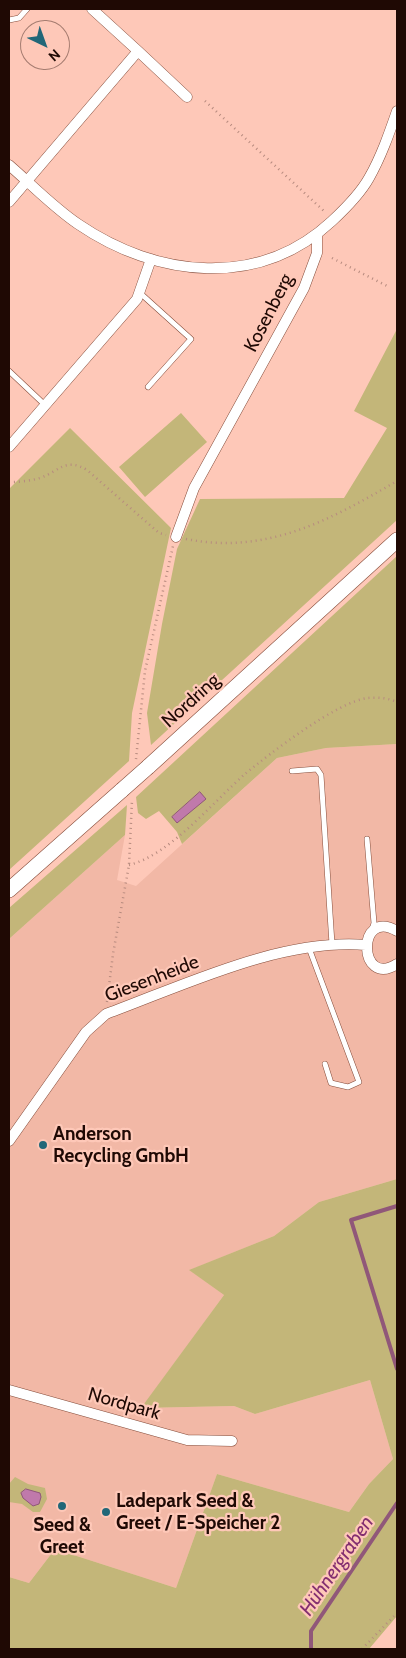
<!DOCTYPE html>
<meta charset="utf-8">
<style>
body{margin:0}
#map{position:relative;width:406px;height:1658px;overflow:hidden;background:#fec8b8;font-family:Cabin,sans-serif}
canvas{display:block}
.frame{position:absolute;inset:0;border:10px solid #1f0904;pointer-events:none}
.north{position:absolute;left:20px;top:20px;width:50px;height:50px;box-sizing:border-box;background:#fec8b8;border:1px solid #a57c70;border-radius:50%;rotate:138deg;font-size:14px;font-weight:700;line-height:20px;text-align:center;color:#1f0904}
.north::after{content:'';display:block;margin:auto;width:18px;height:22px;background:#226778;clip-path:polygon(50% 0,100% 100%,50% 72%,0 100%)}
</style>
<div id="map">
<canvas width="406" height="1658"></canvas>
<div class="frame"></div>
<div class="north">N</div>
</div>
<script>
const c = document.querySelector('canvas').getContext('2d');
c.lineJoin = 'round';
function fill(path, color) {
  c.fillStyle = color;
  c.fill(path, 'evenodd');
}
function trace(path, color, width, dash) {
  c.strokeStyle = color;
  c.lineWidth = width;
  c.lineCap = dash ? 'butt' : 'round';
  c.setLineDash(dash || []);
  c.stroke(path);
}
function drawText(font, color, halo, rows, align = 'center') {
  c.font = font + ' Cabin,sans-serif';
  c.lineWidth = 4.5;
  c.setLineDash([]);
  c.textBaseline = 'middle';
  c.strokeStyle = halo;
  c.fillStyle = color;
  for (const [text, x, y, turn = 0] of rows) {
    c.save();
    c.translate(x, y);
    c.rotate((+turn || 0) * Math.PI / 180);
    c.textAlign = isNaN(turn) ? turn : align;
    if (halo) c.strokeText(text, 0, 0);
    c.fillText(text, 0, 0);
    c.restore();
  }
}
fill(new Path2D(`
 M397,744v435l-78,23 -45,34 -84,34 34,25 -82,113 92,-2 21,8 115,-34 23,79 -24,25 -20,28 -132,-38 -41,114 -121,-39 -26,34 -20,-6v-638l116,-104 -8,45 19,6 141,-128 49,-10z`), '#f2b8a6');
fill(new Path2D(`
 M397,329v191l-246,225 -4,-32 15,-89 15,-75 23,-50 144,-1 43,-70 -33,-17z
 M181,413l26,29 -62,55 -26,-30z
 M70,428l101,100 -39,185 -3,48 -120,109v-381z
 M397,556v188l-71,4 -49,10 -95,86 -5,-12 -18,-21 -13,8 -8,-6 -2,-16z
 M127,805l-2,30 -116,104v-31z
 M397,1179v437l-28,33h-360v-72l20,6 26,-34 121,39 41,-114 132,38 20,-28 24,-25 -23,-79 -115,34 -21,-8 -93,2 83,-113 -35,-25 85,-34 45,-34z
 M15,1477l13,7 17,4 2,11 -7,13h-7l-11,-8 -13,-2v-18z`), '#c3b679');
const water = new Path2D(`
 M200,792l6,7 -29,24 -5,-6z
 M26,1489l14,4 1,4 -2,7 -6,2 -10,-8 -2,-5z`);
fill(water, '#c079ab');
trace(water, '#905779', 1);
trace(new Path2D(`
 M397,1206l-46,14 46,149
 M311,1649v-18l86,-128`), '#905779', 4);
const service = new Path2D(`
 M9,20l10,-2 8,-9
 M140,293l51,46 -43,48
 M9,371l36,34
 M292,771l25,-2 4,6 11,169
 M367,839l7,84 -2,7
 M309,948l50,134 -11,5 -17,-4 -6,-19`);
const minor = new Path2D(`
 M138,51l49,46
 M9,165c22,19 44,42 69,59 79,54 181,65 254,-3 14,-13 28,-27 37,-43 12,-21 20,-44 28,-67
 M9,202l129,-151 -46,-42
 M9,447l128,-148 14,-40
 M176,537l18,-49 110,-200 13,-35v-18
 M397,931c-41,-24 -39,58 0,33
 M9,1141l77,-109 20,-18c79,-29 175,-76 260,-69
 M9,1390l178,50 45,1`);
const secondary = new Path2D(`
 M148,767l249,-227
 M9,890l113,-100`);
trace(service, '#864d3b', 6);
trace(minor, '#864d3b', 11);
trace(secondary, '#864d3b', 16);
trace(new Path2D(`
 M205,101l120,111
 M332,258l55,28
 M9,482c10,0 21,-1 31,-4 20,-7 25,-21 47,-8l72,63 7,2
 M186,539c81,16 144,-19 211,-58
 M136,759l9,-88 28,-125
 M129,865c41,-10 84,-63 116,-91 24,-20 93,-73 123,-76 10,-1 20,0 29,4
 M107,1002l6,-48 16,-89 3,-65
 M362,1649l35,-36`), '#b78b7f', 2.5, [1, 4]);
trace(service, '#fff', 5);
trace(minor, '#fff', 10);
trace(secondary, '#fff', 15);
const secondaryBridge = new Path2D(`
 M122,790l26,-23`);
trace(secondaryBridge, '#864d3b', 16, []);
trace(secondaryBridge, '#fff', 15);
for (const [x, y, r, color] of [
 [43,1145,5,"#226778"],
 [62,1506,5,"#226778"],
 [106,1512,5,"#226778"]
]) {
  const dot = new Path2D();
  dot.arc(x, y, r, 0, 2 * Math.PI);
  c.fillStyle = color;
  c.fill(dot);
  trace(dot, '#fec8b8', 2);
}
drawText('19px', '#1f0904', '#fec8b8', [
 ["Kosenberg",269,313,-63],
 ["Nordring",191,701,-42],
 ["Giesenheide",152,979,-21],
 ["Nordpark",124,1404,16]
]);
drawText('bold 19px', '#1f0904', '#fec8b8', [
 ["Anderson",53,1134],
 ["Recycling GmbH",53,1156],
 ["Ladepark Seed &",116,1501],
 ["Greet / E-Speicher 2",116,1523],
 ["Seed &",62,1525,"center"],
 ["Greet",62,1547,"center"]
], 'left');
drawText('italic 20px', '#842f70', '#fec8b8', [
 ["Hühnergraben",337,1566,-56]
]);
</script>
